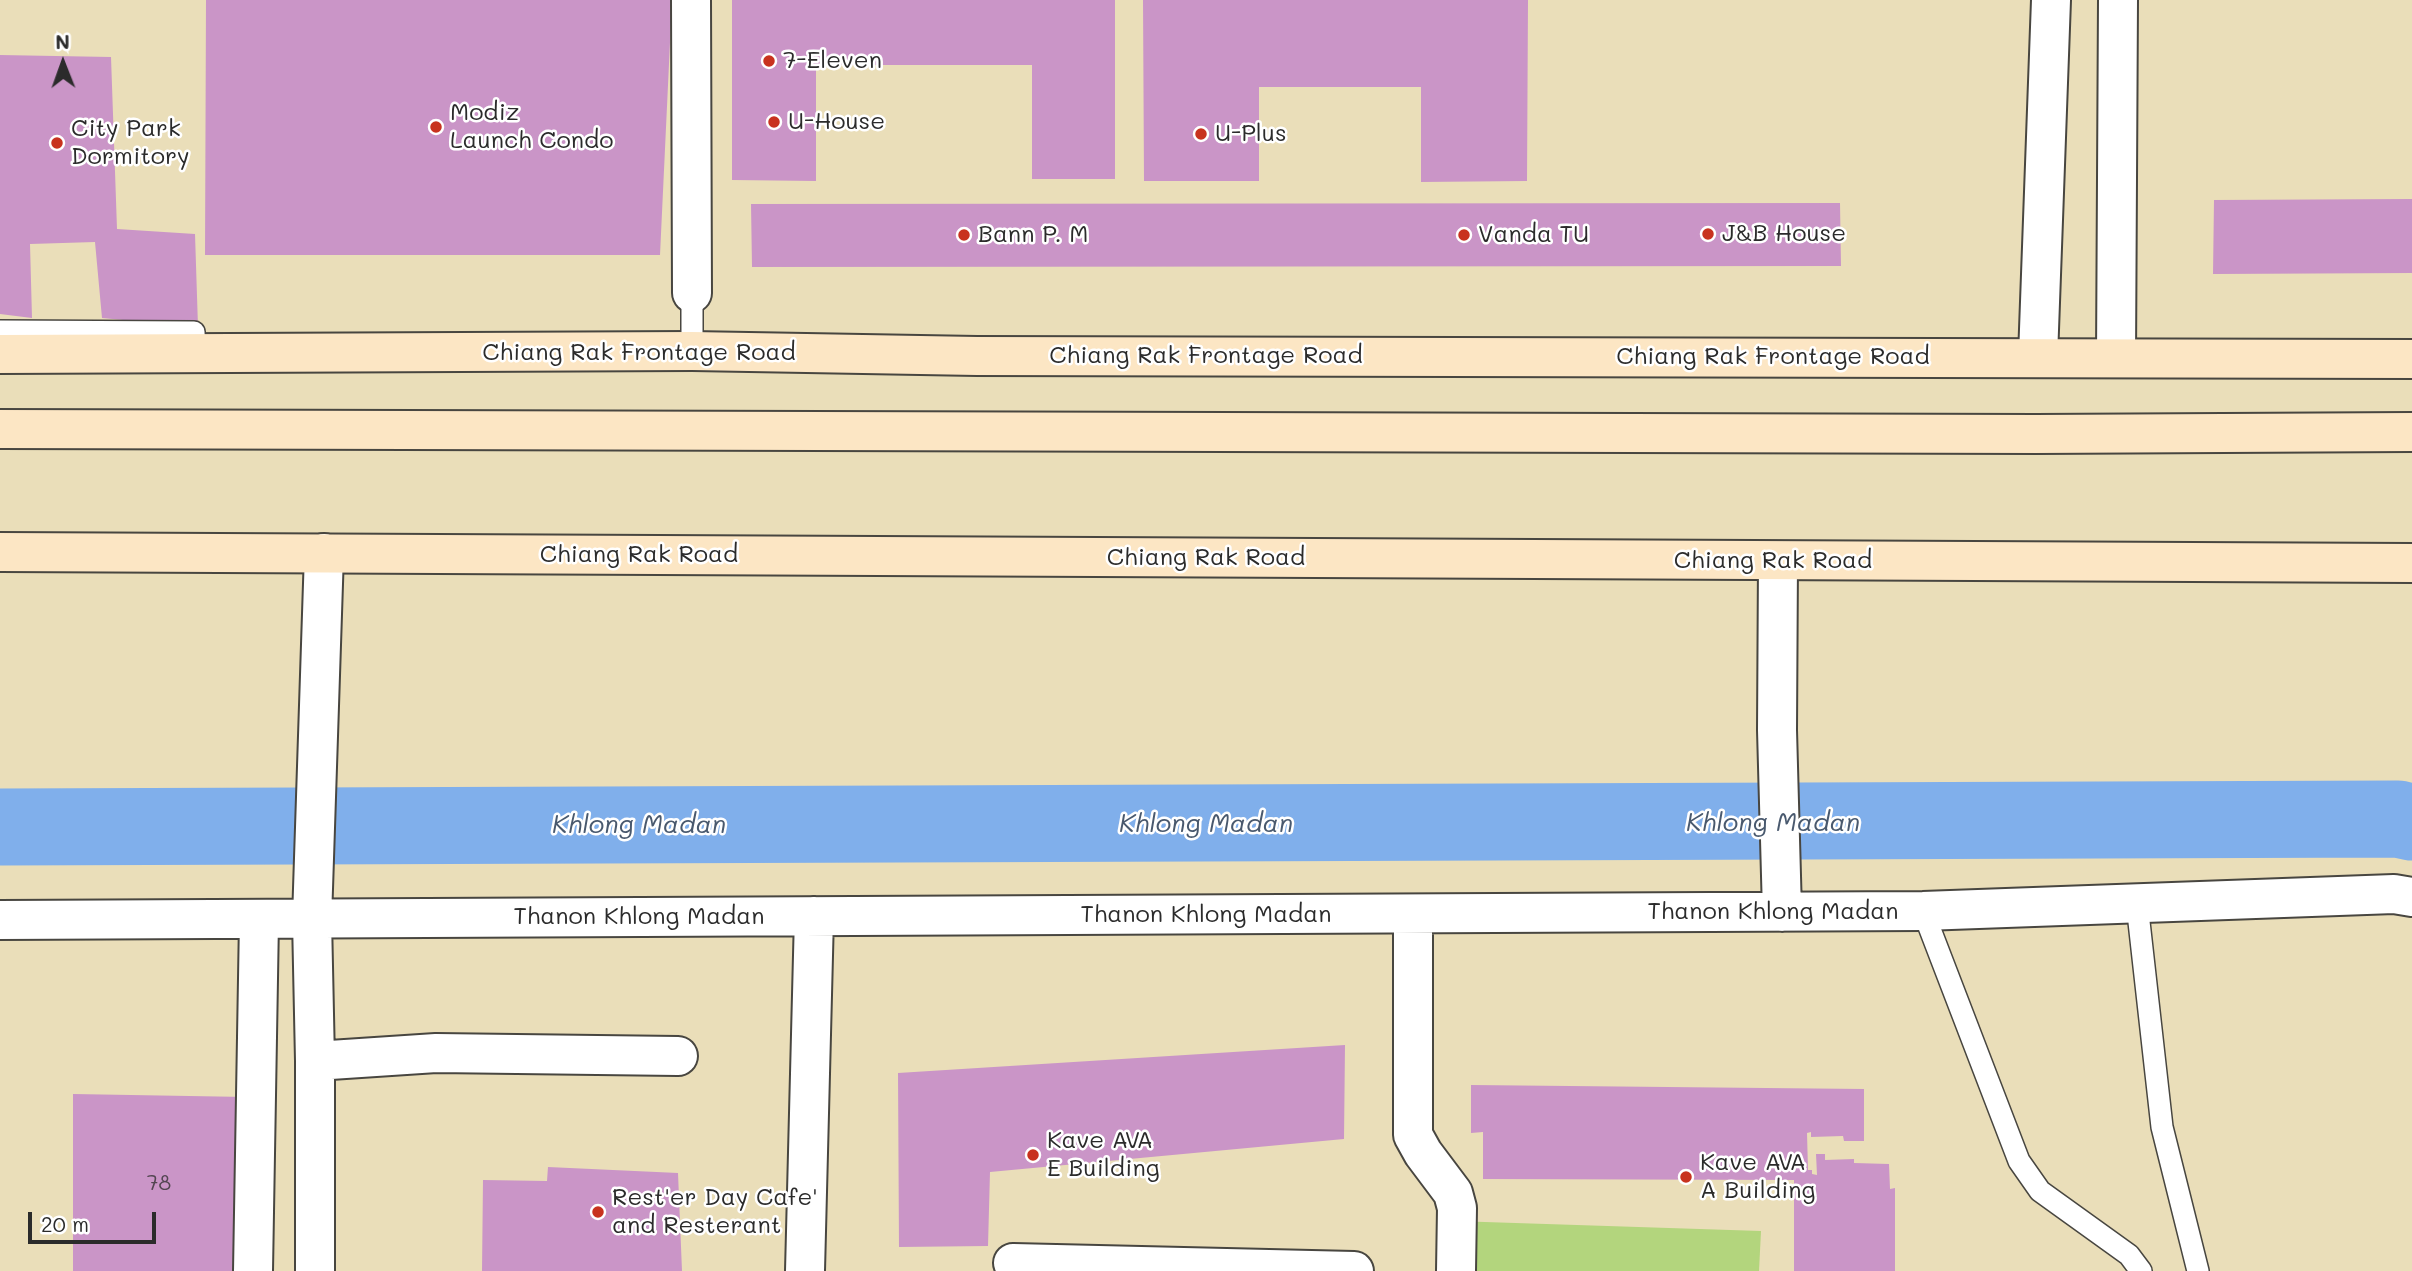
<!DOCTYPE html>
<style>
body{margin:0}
#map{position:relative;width:2412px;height:1271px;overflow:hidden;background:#eadeb9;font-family:Mali,sans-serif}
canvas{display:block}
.north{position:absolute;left:28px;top:28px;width:70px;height:70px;-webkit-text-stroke:5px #fff;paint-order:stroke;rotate:359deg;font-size:19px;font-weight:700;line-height:28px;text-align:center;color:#2b2b2b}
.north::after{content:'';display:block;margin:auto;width:24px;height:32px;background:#2b2b2b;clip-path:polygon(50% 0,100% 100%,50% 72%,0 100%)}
.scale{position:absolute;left:28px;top:1212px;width:128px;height:32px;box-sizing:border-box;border:4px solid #2b2b2b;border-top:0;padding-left:9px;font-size:21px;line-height:24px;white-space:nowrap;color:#2b2b2b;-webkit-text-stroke:5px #fff;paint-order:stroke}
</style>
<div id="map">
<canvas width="2412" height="1271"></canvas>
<div class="north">N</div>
<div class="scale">20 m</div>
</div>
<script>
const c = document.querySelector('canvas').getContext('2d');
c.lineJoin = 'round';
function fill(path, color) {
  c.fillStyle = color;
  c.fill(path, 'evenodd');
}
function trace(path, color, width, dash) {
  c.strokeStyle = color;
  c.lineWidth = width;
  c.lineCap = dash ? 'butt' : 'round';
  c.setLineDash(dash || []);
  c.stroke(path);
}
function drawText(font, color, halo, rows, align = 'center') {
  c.font = font + ' Mali,sans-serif';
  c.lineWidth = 5;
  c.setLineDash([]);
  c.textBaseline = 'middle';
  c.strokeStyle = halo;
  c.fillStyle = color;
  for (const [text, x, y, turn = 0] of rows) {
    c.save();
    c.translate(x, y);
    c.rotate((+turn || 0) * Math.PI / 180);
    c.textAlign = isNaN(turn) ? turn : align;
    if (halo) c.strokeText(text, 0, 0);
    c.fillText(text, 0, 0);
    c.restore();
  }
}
fill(new Path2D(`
 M1454,1221l307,10 -2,40h-306z`), '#b3d57d');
trace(new Path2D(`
 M0,827l2398,-8 14,3`), '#80afeb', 77);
fill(new Path2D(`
 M206,0h466l-12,255h-455z
 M732,0h383v179h-83v-114h-216v116l-84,-1z
 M1143,0h385l-1,181 -106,1v-95h-162v94h-115z
 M0,55l111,2 6,172 78,5 3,93 -96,-9 -7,-76 -65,2 2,74 -32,-4z
 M2412,199v74l-199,1 1,-74z
 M1840,203l1,63 -1089,1 -1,-63z
 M1345,1045l-1,94 -354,33 -2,74 -89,1 -1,-174z
 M1471,1085l393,4v52h-20l-1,-5 -32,1v-5l-4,1 1,37h4v4l5,1 -1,-21h9v6l29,-1v4l35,1 1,25 5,-1v83h-101v-91l-311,-1v-47l-12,1z
 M73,1094l174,3 -4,174h-170z
 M548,1167l130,6 4,98h-200l1,-91 64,1z`), '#ca95c7');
const lane = new Path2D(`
 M0,331l194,1 1,21
 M692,351v-58
 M2137,904l25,223 36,144
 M1923,911l96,250 21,30 89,64 12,16`);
const street = new Path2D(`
 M691,0l1,293
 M2038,357l13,-357
 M2116,358l2,-358
 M1778,561l-1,169 5,182
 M1413,914v221l10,18 30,40 4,15 -1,63
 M0,920l1923,-9 471,-17 18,3
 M315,1061l121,-8 242,3
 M1013,1263l341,8
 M253,1271l6,-351
 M315,1271v-210l-3,-142 12,-366
 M805,1271l9,-355`);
const secondary = new Path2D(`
 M0,354l692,-3 285,5 1435,3
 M0,429l2036,5 376,-2
 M0,552l2412,11`);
trace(lane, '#484640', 24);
trace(street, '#484640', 42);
trace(secondary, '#484640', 42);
trace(lane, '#fff', 21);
trace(street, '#fff', 38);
trace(secondary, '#fce6c4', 38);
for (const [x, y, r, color] of [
 [769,61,7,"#c8321e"],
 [774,122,7,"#c8321e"],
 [436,127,7,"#c8321e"],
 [1201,134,7,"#c8321e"],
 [57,143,7,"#c8321e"],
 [1708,234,7,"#c8321e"],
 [964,235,7,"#c8321e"],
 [1464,235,7,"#c8321e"],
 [1033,1155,7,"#c8321e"],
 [1686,1177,7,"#c8321e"],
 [598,1212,7,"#c8321e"]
]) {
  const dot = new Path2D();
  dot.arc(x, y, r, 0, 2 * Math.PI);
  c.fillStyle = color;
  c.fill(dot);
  trace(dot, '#fff', 2.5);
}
drawText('21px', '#534652', null, [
 ["78",159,1184]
]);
drawText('24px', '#2b2b2b', '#fff', [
 ["7-Eleven",783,61],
 ["Modiz",450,113],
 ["Launch Condo",450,141],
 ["U-House",788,122],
 ["City Park",71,129],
 ["Dormitory",71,157],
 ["U-Plus",1215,134],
 ["J&B House",1722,234],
 ["Bann P. M",978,235],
 ["Vanda TU",1478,235],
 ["Kave AVA",1047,1141],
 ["E Building",1047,1169],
 ["Kave AVA",1700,1163],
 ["A Building",1700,1191],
 ["Rest'er Day Cafe'",612,1198],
 ["and Resterant",612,1226]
], 'left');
drawText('24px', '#2b2b2b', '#fff', [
 ["Chiang Rak Frontage Road",639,353],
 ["Chiang Rak Frontage Road",1206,356],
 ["Chiang Rak Frontage Road",1773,357],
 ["Chiang Rak Road",639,555],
 ["Chiang Rak Road",1206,558],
 ["Chiang Rak Road",1773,561],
 ["Thanon Khlong Madan",1773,912],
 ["Thanon Khlong Madan",1206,915],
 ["Thanon Khlong Madan",639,917]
]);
drawText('italic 26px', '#49596e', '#fff', [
 ["Khlong Madan",1773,823],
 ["Khlong Madan",1206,824],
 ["Khlong Madan",639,825]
]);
</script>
